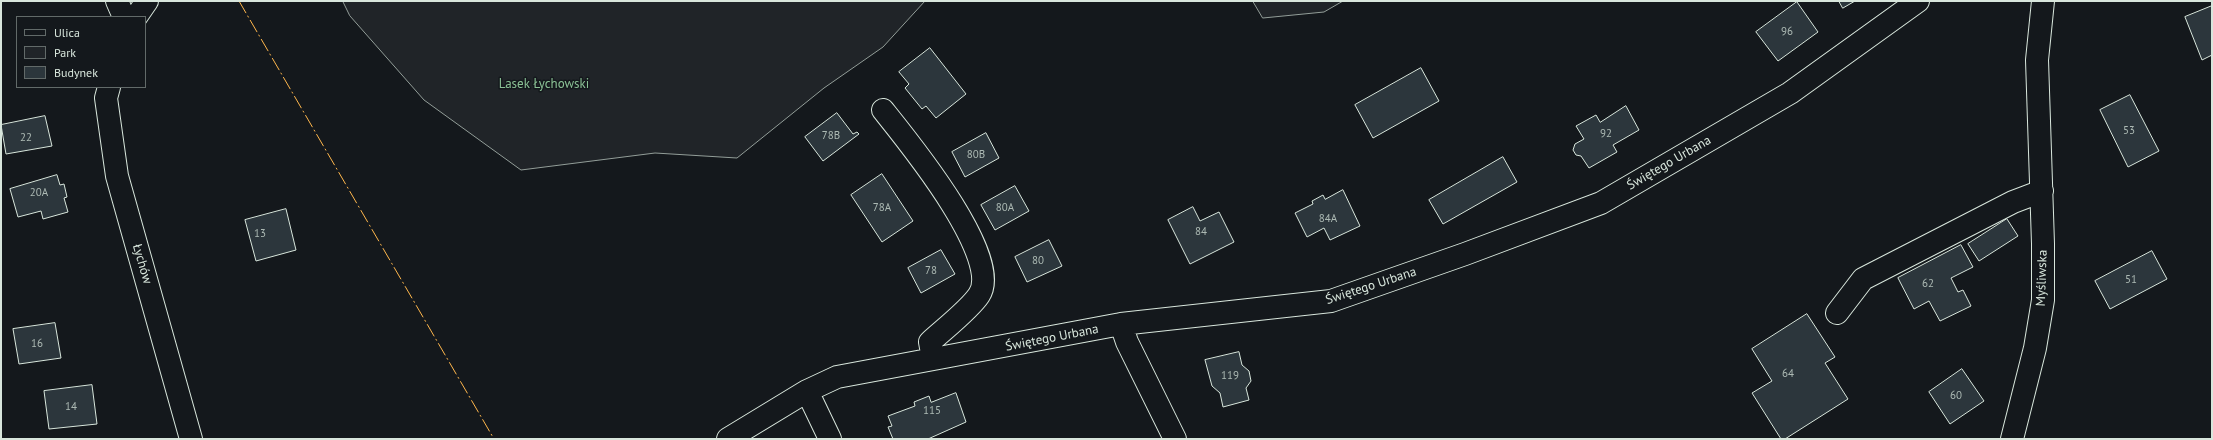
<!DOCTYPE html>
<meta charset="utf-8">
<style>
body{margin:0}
#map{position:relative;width:2213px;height:440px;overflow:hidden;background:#14181c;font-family:"PT Sans",sans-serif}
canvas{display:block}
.frame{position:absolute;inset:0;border:2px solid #d8e6dc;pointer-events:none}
.legend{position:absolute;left:16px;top:16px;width:130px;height:72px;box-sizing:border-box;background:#14181c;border:1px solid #626a69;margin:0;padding:5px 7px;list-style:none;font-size:12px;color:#d8e6dc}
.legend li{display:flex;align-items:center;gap:8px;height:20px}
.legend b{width:20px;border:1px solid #626a69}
</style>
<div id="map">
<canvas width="2213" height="440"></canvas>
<div class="frame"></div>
<ul class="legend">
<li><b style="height:5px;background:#14181c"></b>Ulica</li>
<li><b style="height:11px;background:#202428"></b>Park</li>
<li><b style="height:11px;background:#2c363c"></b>Budynek</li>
</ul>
</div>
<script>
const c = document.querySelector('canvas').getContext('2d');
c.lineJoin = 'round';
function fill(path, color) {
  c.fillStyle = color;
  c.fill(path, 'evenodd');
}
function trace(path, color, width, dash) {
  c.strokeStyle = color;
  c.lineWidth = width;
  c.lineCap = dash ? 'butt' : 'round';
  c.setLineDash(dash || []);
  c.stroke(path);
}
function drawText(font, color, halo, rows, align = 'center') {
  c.font = font + ' "PT Sans",sans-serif';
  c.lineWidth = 3;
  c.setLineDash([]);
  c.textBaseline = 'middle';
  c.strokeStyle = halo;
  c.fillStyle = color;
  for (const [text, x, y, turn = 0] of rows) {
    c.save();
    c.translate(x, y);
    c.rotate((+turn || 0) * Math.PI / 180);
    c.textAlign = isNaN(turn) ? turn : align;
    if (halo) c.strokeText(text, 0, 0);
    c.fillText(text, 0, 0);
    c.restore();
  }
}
const green = new Path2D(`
 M343,1h582l-42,46 -59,41 -87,70 -82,-5 -134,17 -97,-70 -74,-84z
 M1253,1h90l-19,11 -61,6z`);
fill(green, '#202428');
trace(green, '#939e99', 1);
const building = new Path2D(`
 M1839,1h16l-12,7z
 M1797,2l21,30 -40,29 -22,-29z
 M2212,6v49l-10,5 -17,-43z
 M930,48l36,46 -30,24 -10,-12 -4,3 -17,-21 4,-4 -10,-12z
 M1421,68l18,33 -66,37 -18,-33z
 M2130,95l29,56 -31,16 -28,-57z
 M1626,106l13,24 -26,15 4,7 -28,16 -8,-12 -5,-1 -3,-5 2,-6 9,-5 -8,-13 20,-11 4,7z
 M837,113l16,21 4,-2 2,2 -36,27 -18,-24z
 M45,116l7,30 -46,8 -5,-29z
 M986,133l13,25 -34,19 -13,-25z
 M1503,157l14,25 -74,42 -14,-24z
 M882,174l31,47 -31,21 -31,-47z
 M57,175l3,10 4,-1 3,13 -3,1 4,14 -25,7 -2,-8 -23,6 -8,-28z
 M1015,186l14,25 -34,19 -14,-25z
 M1343,190l17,36 -30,14 -6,-12 -17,9 -12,-24 18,-9 -1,-3 11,-6 2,4z
 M1193,207l7,14 19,-9 15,30 -44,22 -22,-44z
 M286,209l10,41 -40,11 -11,-41z
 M2007,219l11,17 -39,25 -11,-17z
 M1049,240l13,26 -35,16 -12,-25z
 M1961,245l12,22 -22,11 7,14 5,-2 8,16 -31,15 -11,-20 -15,8 -16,-31z
 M941,250l14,24 -34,19 -13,-25z
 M2152,251l15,28 -57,30 -15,-28z
 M1807,314l28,43 -10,6 23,36 -63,40h-4l-29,-46 20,-12 -20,-32z
 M55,323l6,35 -42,6 -6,-35z
 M1239,352l3,13 7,6 2,10 -5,7 3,12 -26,7 -3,-14 -8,-7 -7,-26z
 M1962,369l22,32 -34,23 -21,-32z
 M92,385l5,39 -48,5 -5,-38z
 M956,393l10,29 -38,17h-35l-5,-12 4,-1 -4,-10 27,-10 -1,-4 15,-6 2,6z`);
fill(building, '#2c363c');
trace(building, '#d8e6dc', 1);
const minor = new Path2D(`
 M117,1l7,16
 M136,17l11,-16
 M109,87l-3,11 11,78 74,263
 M883,110c24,30 121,148 96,185 -9,14 -36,35 -49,47l3,17
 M1837,313l26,-34 150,-77 29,-11
 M1121,324l6,18 48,97
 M807,391l23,48
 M728,439l79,-48 30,-14 284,-53 210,-23 134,-47 136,-51 189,-110 128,-92
 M2012,439l23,-91 8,-48v-56l-6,-184 6,-59`);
trace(minor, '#d8e6dc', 24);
trace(minor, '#14181c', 22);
trace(new Path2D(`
 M239,1l255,438`), '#ffb74d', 1, [14, 3, 2, 3]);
drawText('11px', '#adbab4', null, [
 ["96",1787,32],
 ["53",2129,131],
 ["92",1606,134],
 ["78B",831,136],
 ["22",26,138],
 ["80B",976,155],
 ["20A",39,193],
 ["78A",882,208],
 ["80A",1005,208],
 ["84A",1328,219],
 ["84",1201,232],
 ["13",260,234],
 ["80",1038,261],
 ["78",931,271],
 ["51",2131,280],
 ["62",1928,284],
 ["16",37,344],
 ["64",1788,374],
 ["119",1230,376],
 ["60",1956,396],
 ["14",71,407],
 ["115",932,411]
]);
drawText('13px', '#8ac095', '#14181c', [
 ["Lasek Łychowski",544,84]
]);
drawText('13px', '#d8e6dc', '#14181c', [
 ["Świętego Urbana",1669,163,-30],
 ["Łychów",142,264,74],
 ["Myśliwska",2042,278,-88],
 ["Świętego Urbana",1371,286,-18],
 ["Świętego Urbana",1052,338,-11]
]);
</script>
